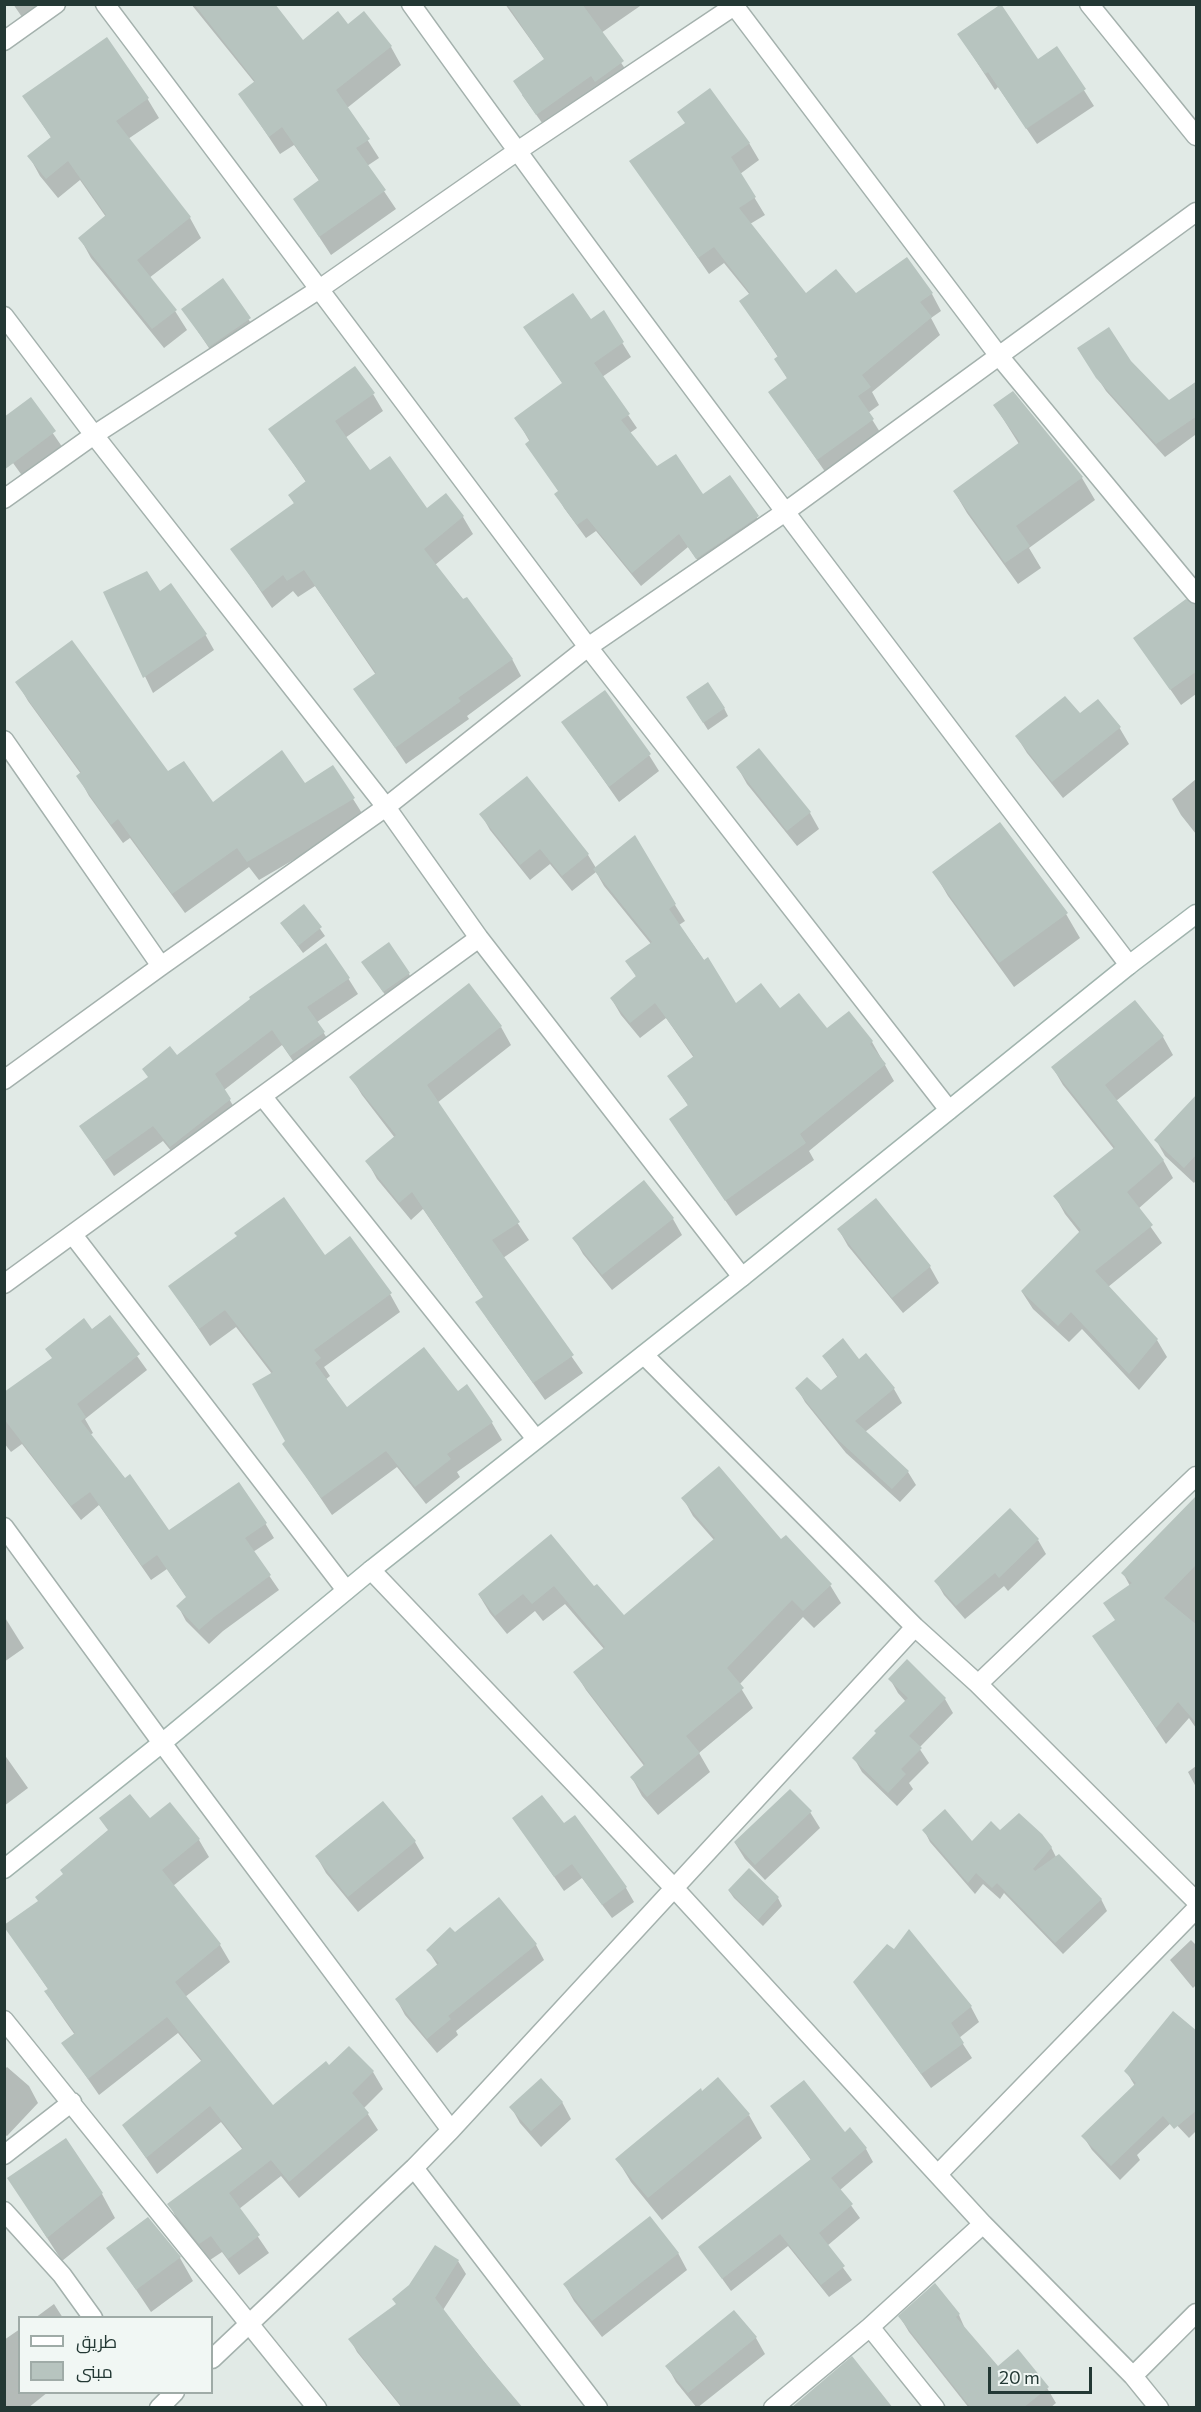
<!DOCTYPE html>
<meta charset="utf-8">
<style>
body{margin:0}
#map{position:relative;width:1201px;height:2412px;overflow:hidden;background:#e1eae6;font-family:Commissioner,Cairo,sans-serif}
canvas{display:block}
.frame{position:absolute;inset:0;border:6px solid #233834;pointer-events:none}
.legend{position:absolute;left:18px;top:2316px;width:195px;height:78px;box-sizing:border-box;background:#f1f7f4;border:2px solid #9faba7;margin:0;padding:8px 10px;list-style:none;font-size:18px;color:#233834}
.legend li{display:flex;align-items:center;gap:12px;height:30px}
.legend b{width:30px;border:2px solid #9faba7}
.scale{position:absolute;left:988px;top:2367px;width:104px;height:27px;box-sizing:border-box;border:3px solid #233834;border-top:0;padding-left:8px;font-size:18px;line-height:21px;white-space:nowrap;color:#233834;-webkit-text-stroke:4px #f1f7f4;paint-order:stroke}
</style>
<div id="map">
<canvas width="1201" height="2412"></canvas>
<div class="frame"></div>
<ul class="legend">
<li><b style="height:8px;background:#fff"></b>طريق</li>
<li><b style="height:16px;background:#b7c4bf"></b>مبنى</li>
</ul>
<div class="scale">20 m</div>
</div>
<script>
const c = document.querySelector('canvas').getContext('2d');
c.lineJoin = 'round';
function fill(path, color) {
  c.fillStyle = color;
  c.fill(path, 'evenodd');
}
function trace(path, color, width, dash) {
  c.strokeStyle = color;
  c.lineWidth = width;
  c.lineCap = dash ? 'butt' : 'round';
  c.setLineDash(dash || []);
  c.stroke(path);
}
fill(new Path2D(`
 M13,4h27l-18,13z
 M191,4h82l30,38 45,-16 43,21 10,18 -54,43 32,50 -12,8 29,43 -65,46 -36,-55 25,-18 -26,-37 -14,9 -40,-60 15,-11z
 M505,4h138l-42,29 29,43 -85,51 -23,-32 23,-35z
 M959,35l79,26 19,-13 37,58 -57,38 -39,-57 -3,3z
 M24,96l123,2 12,20 -31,21 62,79 11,20 -52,40 26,33 12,19 -23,18 -73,-90 -11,-20 26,-21 -26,-37 -22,18 -18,-22 -11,-20 23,-17z
 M749,143l10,17 -19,14 25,41 -15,9 55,71 127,-1 9,17 -10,7 9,17 -68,57 7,13 -11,8 15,24 -55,39 -58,-84 18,-12 -12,-21 2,-2 -37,-55 9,-7 -26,-32 -15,11 -78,-113z
 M222,280l37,55 -40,28 -36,-54z
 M603,312l28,45 -29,20 35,51 -7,5 26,35 47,28 27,-19 36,54 -60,41 -18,-25 -47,39 -45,-55 -10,7 -22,-30 -8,-14 3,-2 -43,-74 47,-34 -38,-56 65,-7z
 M1130,361l39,41 27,-20v55l-1,-2 -30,22 -59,-66 -19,-29z
 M1013,393l69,85 13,22 -66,48 12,20 -23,16 -51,-71 -13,-22 65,-47 -24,-38z
 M373,394l10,17 -38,27 25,34 57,39 18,-16 18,22 10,17 -38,31 77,94 9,17 -54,40 2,3 -63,45 -51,-75 21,-14 -61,-89 -17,11 -5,-6 -21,17 -40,-59 63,-44 -5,-9 16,-14 -36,-53z
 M30,400l35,51 -39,30 -13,-18 -9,6v-55l3,3z
 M105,593h54l46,41 9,16 -61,43z
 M1196,626v68l-15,11 -46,-67z
 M17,682l150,91 45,31 93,-19 28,-18 32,51 -106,62 -10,-13 -64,46 -55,-75 -7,5 -34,-47 -11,-20 3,-2 -53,-73z
 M692,705l32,3 4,8 -20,14z
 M1079,715l40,12 10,17 -66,54 -36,-45 -10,-16z
 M563,722l86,33 10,16 -40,31z
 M759,750l51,63 9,16 -22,17 -50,-62 -9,-16z
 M1196,779v55l-15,-19 -9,-16z
 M481,814l107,41 8,13 79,37 10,16 -6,4 57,80 44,5 47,20 21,-17 24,29 22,39 -85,70 5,9 -78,56 -55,-80 8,-29 -20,-31 25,-18 -28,-40 -26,20 -19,-23 -10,-17 26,-20 -10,-17 24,-17 -47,-58 -8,-14 -24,19 -22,-27 -20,16 -40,-50z
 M934,872l132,42 14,24 -66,49 -66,-91z
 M304,906l21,30 -22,17 -22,-30z
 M368,970l41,4 4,7 -25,18z
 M348,978l10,16 -41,28 16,26 -33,23 -18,-26 -58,45 15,26 -59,46 -17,-21 -49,35 -23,-34 86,-85z
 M1135,1002l28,35 10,18 -57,46 47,59 10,18 -35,31 24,34 -54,44 49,53 10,17 -28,33 -57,-61 -13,13 -36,-33 -11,-17 58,-59 -15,-19 -10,-18 59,-47 -51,-64 -10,-17z
 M501,1027l10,18 -74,58 92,137 -26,18 80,115 -38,27 -57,-80 -11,-18 7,-4 -61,-89 -12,11 -34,-41 -10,-18 28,-23 -33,-43 -11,-18z
 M1196,1096v84l-2,3 -29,-27 -9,-16z
 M875,1200l55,67 9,16 -36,30 -55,-67 -9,-16z
 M673,1219l9,16 -70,55 -29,-36 -9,-16z
 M325,1257l65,37 10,18 -76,55 6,9 -5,4 21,30 112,-17 34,30 10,17 -45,32 3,5 -34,27 -29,-37 -65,48 -48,-71 3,-3 -15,-67 -36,-47 -26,19 -40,-60z
 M109,1317l38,53 -62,49 8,14 -3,2 78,97 97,-9 9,15 -21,14 26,38 -56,41 -14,13 -23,-23 -8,-15 9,-8 -20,-29 -16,11 -52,-75 -18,15 -59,-76 -11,8 -7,-9v-49z
 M866,1355l28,34 8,14 -37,29 43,40 8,13 -16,17 -54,-49 -41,-51 -8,-14 24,4 17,-14 -14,-21 35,4z
 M683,1498l98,43 49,44 11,18 -27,25 -11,-11 -64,68 14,23 -54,45 11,19 -52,43 -16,-19 -10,-18 13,-11 -59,-77 -11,-18 29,-23 -39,-45 -22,17 -8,-10 -28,23 -17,-21 -11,-18 72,-59 43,53 29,28 91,-77 -21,-24z
 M1196,1522v206l-7,-10 -23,26 -72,-108 22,-15 14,-35 -7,-13z
 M1038,1540l8,14 -38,37 -4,-5 -39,33 -21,-24 -8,-14z
 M4,1616l20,32 -20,14z
 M890,1679l55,20 8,14 -34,35 10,15 -20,20 4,6 -16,17 -35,-34 -8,-14 52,-56 -8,-9z
 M4,1754l24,34 -24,18z
 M1196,1766v21l-8,-15z
 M383,1803l32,39 9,16 -66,54 -32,-39 -9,-16z
 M170,1804l29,36 10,17 -36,29 47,59 10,17 -45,35 88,110 56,-40 20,-19 24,24 10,17 -19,19 14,22 -79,68 -18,-22 -42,33 30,44 -30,22 -17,-23 -12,8 -32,-39 -9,-17 74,-54 -22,-28 -64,52 -33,-48 78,-64 -24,-29 -79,62 -36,-52 12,-8 -19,-27 -10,-16 2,-3 -43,-63 34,-24 70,-71 -8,-12 48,1z
 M810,1812l10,16 -55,52 -20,-21 -10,-16z
 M514,1819l49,6 63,63 8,14 -22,16 -30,-40 -18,13z
 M924,1830l48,13 28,-11 51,15 5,10 45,42 6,12 -44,43 -59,-61 -4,6 -17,-15 -8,10 -45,-52z
 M729,1891l49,7 4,8 -19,20 -29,-28z
 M499,1899l37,46 8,15 -88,71 2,4 -21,18 -32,-38 -8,-15 41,-34 -10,-16 27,-16z
 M909,1931l62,76 8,15 -20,16 13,20 -41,30 -76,-106 39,-31z
 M1191,1940l5,5v40l-3,3 -23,-28z
 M1196,2033v98l-7,7 -16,-17 -36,34 3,5 -20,20 -28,-30 -9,-14 52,-50 -9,-15z
 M7,2067l22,19 9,17 -31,33 -3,-2v-64z
 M562,2102l9,17 -30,28 -21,-24 -9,-16z
 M772,2106l73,28 21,15 7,13 -33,28 20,28 -33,28 25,34 -23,17 -41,-51 -57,45 -31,-43 111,-88z
 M749,2115l13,23 -100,82 -31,-38 -14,-23z
 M9,2179l93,15 13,24 -53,43z
 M148,2219l32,39 13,23 -42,31 -43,-64z
 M678,2253l9,17 -85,67 -28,-36 -9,-16z
 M458,2261l8,13 -23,36 78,98h-119l-45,-56 -7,-13 47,-34 13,-19z
 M54,2304l9,14h-28z
 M734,2312l22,26 9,16 -68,54 -21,-26 -9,-16z
 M959,2315l7,16 31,37 50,20 9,15 -6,5h-81l-60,-76 -9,-15z
 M20,2329v63h28l-20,16h-24v-68z`), '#0003');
fill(new Path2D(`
 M194,4h81l28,36 35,-29 10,13 16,-13 28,35 -56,44 34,49 -14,9 30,42 -67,47 -26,-38 26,-19 -37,-53 -13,10 -31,-43 17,-13z
 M507,4h75l42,57 -29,21 -4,-6 -55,39 -23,-34 31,-22z
 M1001,4l37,55 19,-13 29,43 -60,40 -38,-57 -3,2 -28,-40z
 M107,37l42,61 -33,23 75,96 -54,43 40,50 -25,19 -74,-91 28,-23 -38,-54 -22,18 -19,-23 24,-19 -29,-41z
 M710,88l40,55 -19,14 25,40 -17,11 67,85 30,-24 20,24 51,-36 26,36 -13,9 12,15 -70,58 9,12 -13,9 16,23 -57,41 -49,-68 19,-14 -13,-19 4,-3 -39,-55 11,-8 -36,-46 -16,11 -69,-97 56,-38 -8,-11z
 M223,278l28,40 -42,29 -28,-38z
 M573,293l18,26 13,-9 20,32 -30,21 36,51 -9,6 36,46 19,-12 27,40 27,-19 29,41 -63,43 -17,-25 -47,39 -45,-55 -10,7 -23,-31 4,-3 -33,-47 5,-4 -16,-22 48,-35 -39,-56z
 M1109,327l22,34 38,39 28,-19v35l-41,28 -60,-66 -19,-30z
 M355,366l20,27 -40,28 35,49 20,-14 37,52 19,-15 18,23 -40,33 39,50 4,-2 46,62 -55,39 3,3 -66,47 -42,-59 23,-16 -72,-103 -17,11 -4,-6 -21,17 -32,-43 64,-46 -6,-8 18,-14 -38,-52z
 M1013,391l70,86 -67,49 14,20 -25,17 -52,-72 67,-49 -27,-37z
 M31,397l25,34 -52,39v-53z
 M147,571l13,20 11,-8 36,51 -64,44 -40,-86z
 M1186,599l11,6v66l-27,19 -37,-52z
 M72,640l96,131 16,-10 29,41 69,-52 23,33 28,-18 22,33 -108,64 -10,-14 -65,46 -54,-75 -7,6 -35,-49 5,-4 -66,-90z
 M708,682l17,26 -22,15 -17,-26z
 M605,690l46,64 -42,33 -48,-65z
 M1065,696l15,17 18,-14 23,28 -69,55 -37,-46z
 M759,748l52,64 -24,19 -51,-64z
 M527,776l62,78 -27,22 -22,-27 -20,16 -41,-51z
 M1000,822l68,91 -69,50 -67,-91z
 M635,835l41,69 -7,5 35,51 4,-3 28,46 25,-20 19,25 19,-15 28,35 22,-17 24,30 -3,3 16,20 -86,70 6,9 -81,58 -56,-82 19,-14 -21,-29 27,-20 -39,-53 -25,20 -20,-25 26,-22 -11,-15 27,-19 -59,-73z
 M304,904l18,23 -24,19 -18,-23z
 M389,942l21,31 -27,19 -22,-30z
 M326,943l24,35 -43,29 18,25 -35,24 -18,-26 -57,44 16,25 -61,48 -17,-21 -49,35 -25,-35 69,-49 -6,-8 28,-23 7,9 73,-56 -1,-2z
 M469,983l33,43 -75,59 93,137 -28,18 82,115 -41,28 -58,-81 8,-5 -71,-105 -13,11 -34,-42 31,-26 -47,-58z
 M1135,1000l29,36 -59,49 59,75 -37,32 26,33 -58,46 63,68 -29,35 -58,-62 -13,14 -37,-35 60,-61 -28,-34 62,-49 -64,-80z
 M1197,1094v60l-13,14 -30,-28z
 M644,1180l30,38 -72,57 -30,-37z
 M284,1197l41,58 25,-19 42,57 -78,57 7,8 -6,5 32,44 77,-60 34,44 9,-7 26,38 -46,32 4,5 -36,28 -29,-36 -65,47 -39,-54 3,-3 -33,-57 21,-12 -48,-62 -26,19 -31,-43 69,-50 -3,-3z
 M876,1198l55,68 -39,32 -55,-69z
 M110,1315l30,39 -63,50 9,13 -5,4 44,57 5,-4 39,56 70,-48 28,41 -22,15 26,37 -57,42 -15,13 -23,-24 10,-9 -29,-42 -15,11 -52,-74 -19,14 -67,-87v-27l48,-34 -7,-9 39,-31 8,11z
 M843,1338l16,21 7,-6 29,35 -40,33 54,50 -17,18 -55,-50 -42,-51 12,-11 14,13 17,-14 -16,-20z
 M719,1466l62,73 5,-4 46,49 -29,27 -11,-11 -65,68 17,20 -58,48 14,17 -53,44 -17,-20 15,-13 -72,-92 32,-25 -51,-61 -22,18 -9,-10 -28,22 -17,-22 73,-60 43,52 3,-2 27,31 91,-77 -34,-40z
 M1197,1495v69l-33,34 33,27v99l-19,-22 -22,26 -64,-92 23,-16 -12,-17 29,-20 -11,-10z
 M1010,1508l29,31 -40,39 -4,-5 -39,33 -22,-25z
 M907,1659l39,39 -37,38 13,12 -21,21 5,5 -18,19 -36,-35 24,-25 -2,-2 34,-33 -20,-19z
 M790,1789l22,22 -57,54 -21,-23z
 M130,1794l20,24 20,-16 30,37 -38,31 59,74 -46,38 98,123 53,-44 3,4 20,-19 25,25 -22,22 17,20 -80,69 -18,-22 -42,33 31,42 -32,24 -17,-23 -12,8 -32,-40 76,-56 -33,-42 -64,52 -24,-33 80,-65 -35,-43 -79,62 -27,-36 14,-10 -31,-42 4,-2 -44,-62v-2l34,-24 -3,-4 28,-23 -3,-4 48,-40 -9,-12z
 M542,1795l22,28 11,-8 52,72 -25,18 -30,-41 -18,13 -42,-59z
 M383,1801l33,40 -68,56 -33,-41z
 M945,1809l27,32 19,-20 9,9 19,-17 23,21 10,13 -19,22 2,2 24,-17 43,45 -47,44 -58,-60 -5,5 -16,-15 -8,10 -46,-53z
 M749,1868l30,29 -21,23 -30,-30z
 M499,1897l38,47 -89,72 3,3 -24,20 -32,-40 44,-36 -13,-13 24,-23 5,5z
 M909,1929l63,77 -21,17 13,20 -43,31 -68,-92 34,-38 7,5z
 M1173,2011l24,20v79l-23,19 -11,-13 -52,50 -30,-30 55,-53 -12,-12z
 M718,2077l32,37 -102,84 -33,-39 86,-71 1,3z
 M541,2078l22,24 -32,29 -22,-24z
 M804,2080l41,52 5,-5 17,21 -36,30 22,26 -34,29 26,33 -24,19 -41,-51 -58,45 -24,-32 113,-88 -41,-53z
 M66,2138l37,55 -56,45 -40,-60z
 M650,2216l29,37 -87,68 -29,-37z
 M148,2217l33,40 -45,33 -30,-42z
 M435,2245l24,15 -24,38 45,59 43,51h-120l-55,-69 48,-35 -4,-5 17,-14z
 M935,2283l25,31 -4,3 42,49 20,-17 31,38 -26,21h-52l-73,-92z
 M734,2310l23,27 -69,56 -23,-27z
 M852,2356l41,52h-102z`), '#b7c4bf');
const street = new Path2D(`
 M105,4l483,643 361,463
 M411,4c233,325 476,643 718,961
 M733,4l266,352 197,238
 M1089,4l107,132
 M4,41l52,-37
 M4,316l90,119 292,372 93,131 263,339
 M4,499l90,-64 224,-145 198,-138 221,-148
 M4,740l157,226
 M4,1080l157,-114 225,-159 202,-160 197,-135 411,-300
 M263,1097l273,342
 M73,1235l273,355
 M4,1284l475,-346
 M644,1355l271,272 63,57 218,217
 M4,1527l158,216 289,387
 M371,1570l304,319 308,335 150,152 26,32
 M978,1684l218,-208
 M4,2020l313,388
 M4,2155l68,-53
 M414,2168l184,240
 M939,2173l257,-264
 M4,2211l58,64 31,43
 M870,2327l65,81
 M212,2359l202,-191 37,-38 464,-503
 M1133,2376l63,-63
 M159,2408l16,-16
 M773,2408l97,-81 113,-103`);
const secondary = new Path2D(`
 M4,1869l158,-126 209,-173 371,-293 387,-312 67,-51`);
trace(street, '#a4b1ad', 21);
trace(secondary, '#a1b4ae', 21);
trace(street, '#fff', 18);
trace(secondary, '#fff', 18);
</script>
